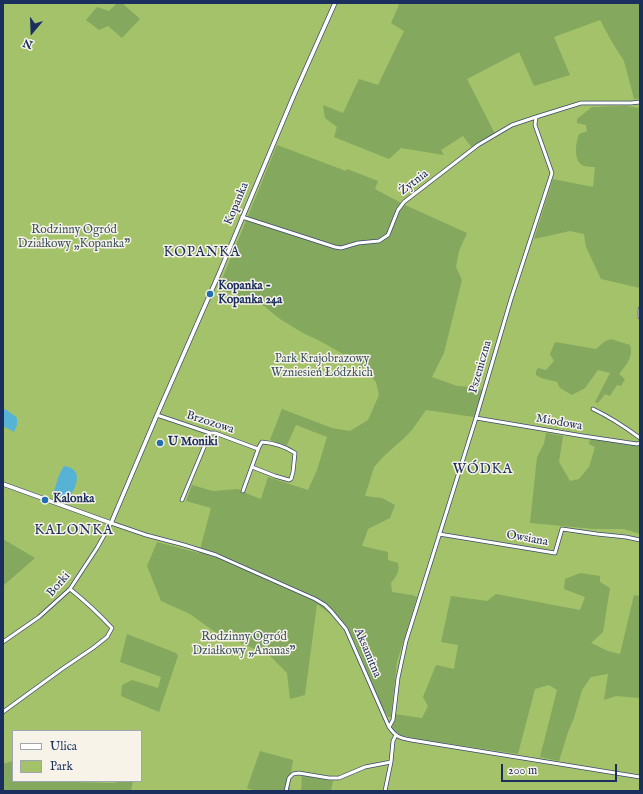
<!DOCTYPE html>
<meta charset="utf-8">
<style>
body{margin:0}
#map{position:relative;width:643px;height:794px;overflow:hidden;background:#f0e2c5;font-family:"IM FELL English",serif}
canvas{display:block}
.frame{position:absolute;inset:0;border:4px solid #1b2f5e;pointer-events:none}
.legend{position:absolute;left:12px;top:730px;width:130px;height:52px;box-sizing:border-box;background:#f7f3e8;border:1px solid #9fa5b1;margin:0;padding:5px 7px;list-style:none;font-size:12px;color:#1b2f5e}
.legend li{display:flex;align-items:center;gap:8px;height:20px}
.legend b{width:20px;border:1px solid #9fa5b1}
.north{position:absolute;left:12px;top:12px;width:40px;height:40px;-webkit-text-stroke:3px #f7f3e8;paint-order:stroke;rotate:199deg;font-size:11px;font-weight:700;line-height:16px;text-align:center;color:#1b2f5e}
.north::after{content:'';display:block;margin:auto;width:14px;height:18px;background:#1b2f5e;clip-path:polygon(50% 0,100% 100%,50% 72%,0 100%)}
.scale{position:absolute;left:501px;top:764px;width:116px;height:18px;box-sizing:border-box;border:2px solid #1b2f5e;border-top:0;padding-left:5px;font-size:12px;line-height:14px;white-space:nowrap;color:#1b2f5e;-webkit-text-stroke:3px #f7f3e8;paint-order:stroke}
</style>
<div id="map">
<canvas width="643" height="794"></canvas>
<div class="frame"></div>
<ul class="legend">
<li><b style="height:5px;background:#fff"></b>Ulica</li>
<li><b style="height:11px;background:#a4c26a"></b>Park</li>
</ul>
<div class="north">N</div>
<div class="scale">200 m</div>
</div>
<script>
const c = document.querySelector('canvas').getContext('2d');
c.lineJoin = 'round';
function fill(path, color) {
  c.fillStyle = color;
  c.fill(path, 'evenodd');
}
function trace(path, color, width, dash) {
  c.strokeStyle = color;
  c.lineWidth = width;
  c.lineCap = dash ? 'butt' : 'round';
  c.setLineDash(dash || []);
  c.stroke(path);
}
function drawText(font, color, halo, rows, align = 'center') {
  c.font = font + ' "IM FELL English",serif';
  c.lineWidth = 3;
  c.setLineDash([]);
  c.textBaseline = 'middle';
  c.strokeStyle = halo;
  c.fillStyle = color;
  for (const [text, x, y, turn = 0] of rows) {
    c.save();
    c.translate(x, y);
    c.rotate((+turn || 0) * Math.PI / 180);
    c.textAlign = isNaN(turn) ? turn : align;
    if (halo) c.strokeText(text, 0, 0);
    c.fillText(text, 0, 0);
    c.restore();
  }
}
fill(new Path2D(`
 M3,3h637v788h-637zM13,731h128v50h-128z`), '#a4c26a');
fill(new Path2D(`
 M117,3h5l18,16 -18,19 -14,-12 -9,4 -13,-10 11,-13 12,4z
 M396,3h244v96h-6l-10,-38 -12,-19 -12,-22 -46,17 16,38 -36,11 -15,-34 -52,27 28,55 -23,14 -9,-12 -22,14 3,5 -43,-7 -12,11 -55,-22 3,-10 -12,-9 -2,-13 20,8 16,-34 19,6 26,-54 -13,-8 8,-18z
 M626,106l14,2v180l-39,-9 -15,-32 -2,-13 -14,-3 -36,8 19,-60 40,8 2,-20c-4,0 -9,0 -13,-2 -9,-6 -6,-23 -3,-31l8,-3 -1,-6 -9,-2v-4l15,-12z
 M277,145l69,26 1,-2 31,12 -3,8 30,16 62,28 -8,18 -3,16 6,13 -18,73 -12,24 25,9 14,1 12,3 -9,27 -48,-7 -14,20 -9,9 -19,17 -10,11 -9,29 17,2 13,7 -5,13 -22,11 -6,17 26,6v8l10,3c2,9 -2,13 -7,20l1,9 20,3 5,2 -20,65 -3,27 -3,28h-3l-8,-15 -24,-58 -9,-17 -30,-23 -12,91 -15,4 -3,-26 -18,-18 -54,-23 -25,-18 -29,-13 -14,-35 10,-24 42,11 12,-45 -25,-7 6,-16 21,6 25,-2 10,5 13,5 7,-22 40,13 9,-20 10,-33 -31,-12 -10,22 -16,-7 12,-31 50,19 18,3 18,-11 11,-25 -3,-13 -19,-20 -37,-21 -17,-8 -23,-14 -16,-13 -16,-7 -30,-10z
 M611,339l19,6c4,12 -4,20 -11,29l6,5 -4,7 -4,-1 -7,11 -5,-2 -7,9 -3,-1 15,-29 -12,-3 -13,18 -13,7 -12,-7 -3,-6 -16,-4 -5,-3v-4l2,-3 8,2 8,-9 -4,-7 5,-12 41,7 8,-7z
 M546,433l17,3 -4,26 11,19 9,-2 10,-12 6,-20 -6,-3 1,-5 48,6 2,-1v90l-16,-5h-30l-64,-6 7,-66 7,-13z
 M3,539l32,19 -32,28z
 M580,573l20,3v6l10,6 -7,44 -12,11 17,8 12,3 14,-59 6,1v102l-24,-2 -12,4 4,-26 -17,3 -9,13 -8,28 -6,14 -9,29 -19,-4 17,-67 -8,-5 -14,4 -17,65 -94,-14 -25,-5 -6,-4 -1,-4 3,-13 27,4 6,-12 -5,-9 13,-32 18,4 4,-24 -17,-3 10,-46 36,5 9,-7 84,16 5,-13 -21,-8 1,-10z
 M127,634l49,19 2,3 -19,56 -38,-16 1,-11 10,-5 26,8 3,-11 -41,-15z
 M260,751l33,9 -2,13 -1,18h-34l-9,-3z
 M13,761v20h59l2,1 41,1 2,-2h16l-2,10h-128v-27z
 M302,775l31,6 -2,10h-30z`), '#83a85e');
fill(new Path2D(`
 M5,409l10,7 2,2v7l-3,7 -11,-6v-15z
 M64,466c21,3 12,22 4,33 -6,0 -11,-4 -14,-8 3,-9 5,-18 10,-25z`), '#57b3d5');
const minor = new Path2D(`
 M242,217l93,30 6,1 17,-5 21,-2 9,-6 10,-25 6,-8 74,-57 34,-20 24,-8
 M640,309v8
 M593,409c17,8 32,18 47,29
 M157,415l53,18h5l43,16
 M476,418l107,18 54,8 3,-1
 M243,491l16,-44 3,-5c11,1 24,5 33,11l-2,19 -2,7 -2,1 -14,-4 -23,-9
 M182,500l28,-67
 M439,534l116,19 7,-24 35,5 29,3 14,3
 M3,642l36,-25 31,-28 27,-41 14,-25 35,12 38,10 32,10 99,44 10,6 6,6 15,18 43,98c7,10 11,11 22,13l229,37
 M3,712l59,-43 31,-21 14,-11 5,-9c-13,-14 -27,-27 -42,-39
 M389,727l4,-7 5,-42 8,-37 70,-223 35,-119 41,-126 -17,-48 1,-8 45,-14h50l9,-1
 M286,791l3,-13 4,-4 6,-1 30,5h10l26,-11 26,-5 2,-21 3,-6
 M385,791l6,-29`);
const tertiary = new Path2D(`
 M3,484l108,39 1,-2 45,-106 61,-139 76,-181 41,-92`);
trace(minor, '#3b4a6d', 4.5);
trace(tertiary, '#3b4a6d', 5);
trace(minor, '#fff', 3);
trace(tertiary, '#fff', 3.5);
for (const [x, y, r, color] of [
 [210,294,4,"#1f6fb2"],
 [160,443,4,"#1f6fb2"],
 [45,500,4,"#1f6fb2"]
]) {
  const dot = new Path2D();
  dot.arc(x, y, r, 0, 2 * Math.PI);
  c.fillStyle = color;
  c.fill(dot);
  trace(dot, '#f7f3e8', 1.5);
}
drawText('12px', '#1b2f5e', '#f7f3e8', [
 ["Żytnia",414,183,-38],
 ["Kopanka",237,204,-67],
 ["Pszeniczna",481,367,-74],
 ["Brzozowa",210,423,18],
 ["Miodowa",559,423,10],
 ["Owsiana",527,539,10],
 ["Borki",59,585,-49],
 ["Aksamitna",367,653,67]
]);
drawText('12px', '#3d5461', '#f7f3e8', [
 ["Rodzinny Ogród",74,231],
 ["Działkowy „Kopanka”",74,245],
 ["Park Krajobrazowy",322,360],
 ["Wzniesień Łódzkich",322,374],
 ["Rodzinny Ogród",244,638],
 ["Działkowy „Ananas”",244,652]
]);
drawText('bold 12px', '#1b2f5e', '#f7f3e8', [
 ["Kopanka -",218,287],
 ["Kopanka 24a",218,301],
 ["U Moniki",168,443],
 ["Kalonka",53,500]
], 'left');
c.letterSpacing = '1px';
drawText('14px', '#1b2f5e', '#f7f3e8', [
 ["KOPANKA",202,253],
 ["WÓDKA",483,470],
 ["KALONKA",74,531]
]);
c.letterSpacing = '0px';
</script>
